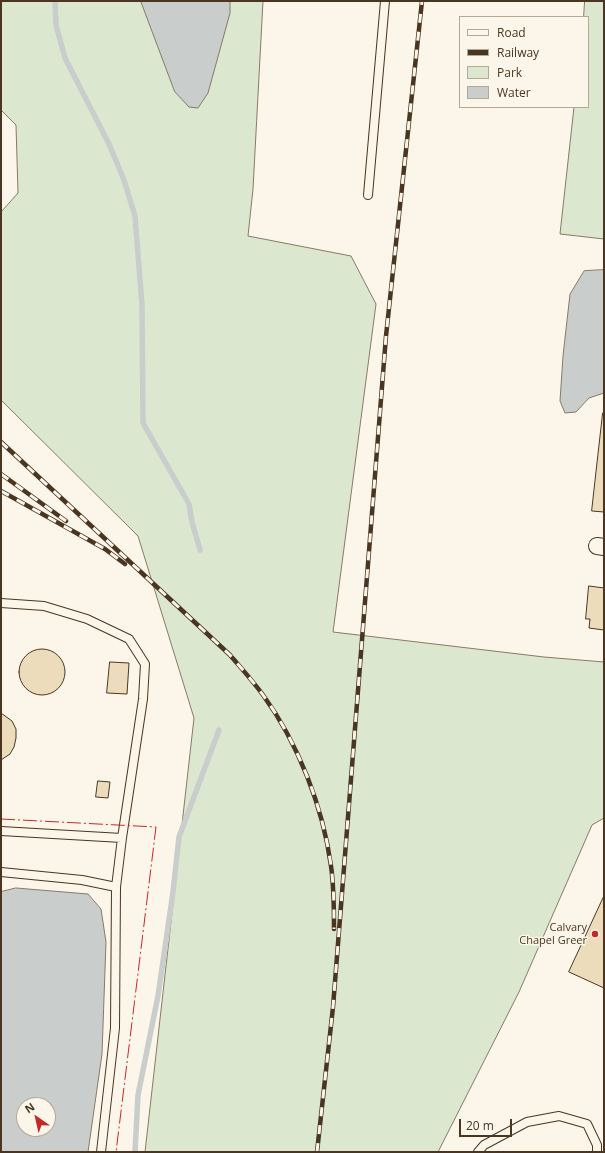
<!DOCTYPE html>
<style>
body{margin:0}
#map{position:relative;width:605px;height:1153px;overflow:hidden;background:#fbf6e9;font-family:"Open Sans",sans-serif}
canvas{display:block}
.frame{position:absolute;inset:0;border:2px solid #4a3520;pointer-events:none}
.legend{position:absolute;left:459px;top:16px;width:130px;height:92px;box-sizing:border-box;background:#fbf6e9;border:1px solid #b4a999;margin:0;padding:5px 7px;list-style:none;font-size:12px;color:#4a3520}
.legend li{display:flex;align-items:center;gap:8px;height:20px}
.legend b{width:20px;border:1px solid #b4a999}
.north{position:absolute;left:16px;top:1097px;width:40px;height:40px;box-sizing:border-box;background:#fbf6e9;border:1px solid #b4a999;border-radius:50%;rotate:326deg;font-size:11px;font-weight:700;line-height:16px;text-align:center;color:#4a3520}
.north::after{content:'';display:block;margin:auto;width:14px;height:18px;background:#c62828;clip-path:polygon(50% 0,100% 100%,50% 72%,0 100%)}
.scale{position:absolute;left:459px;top:1119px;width:53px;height:18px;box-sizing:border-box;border:2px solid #4a3520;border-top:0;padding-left:5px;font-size:12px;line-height:14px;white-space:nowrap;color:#4a3520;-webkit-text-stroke:3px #fbf6e9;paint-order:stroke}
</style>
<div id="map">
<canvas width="605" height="1153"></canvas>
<div class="frame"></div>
<ul class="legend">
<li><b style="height:5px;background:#fbf6e9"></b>Road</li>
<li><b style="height:5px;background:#4a3520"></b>Railway</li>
<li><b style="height:11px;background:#dce7d0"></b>Park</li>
<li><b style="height:11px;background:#c9cecd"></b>Water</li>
</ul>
<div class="north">N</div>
<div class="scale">20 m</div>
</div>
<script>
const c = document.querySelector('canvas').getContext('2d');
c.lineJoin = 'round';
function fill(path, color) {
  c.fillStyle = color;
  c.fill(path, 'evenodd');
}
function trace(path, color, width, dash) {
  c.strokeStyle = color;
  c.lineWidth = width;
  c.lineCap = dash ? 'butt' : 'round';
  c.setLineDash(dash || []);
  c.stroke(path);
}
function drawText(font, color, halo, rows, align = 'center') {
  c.font = font + ' "Open Sans",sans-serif';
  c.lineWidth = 3;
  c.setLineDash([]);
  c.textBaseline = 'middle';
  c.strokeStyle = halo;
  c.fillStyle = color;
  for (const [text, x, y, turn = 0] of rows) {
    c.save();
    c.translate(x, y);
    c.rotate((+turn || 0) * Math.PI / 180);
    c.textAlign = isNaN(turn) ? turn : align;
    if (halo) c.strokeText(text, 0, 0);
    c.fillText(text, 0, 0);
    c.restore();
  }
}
const green = new Path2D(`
 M1,1h262l-10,188 -5,47 103,20 25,48 -43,328 211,25 60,5v156l-12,7 -73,167 -81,160h-293l49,-434 -56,-182 -137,-136v-188l17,-19 -2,-68 -15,-15z
 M585,1h19v238l-44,-5 14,-127h14v-90h-4z`);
fill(green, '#dce7d0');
trace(green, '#887966', 1);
const water = new Path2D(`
 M141,1h89v12l-22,80 -10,15 -9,-1 -14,-15z
 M604,270v123l-15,5 -13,14 -11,1 -5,-12 3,-45 7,-62 14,-23z
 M16,888l72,6 13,15 5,33 -4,112 -14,98h-87v-260zM24,1105h24v24h-24z`);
fill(water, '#c9cecd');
trace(water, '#887966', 1);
trace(new Path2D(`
 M55,1l1,24 9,33 44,86 15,36 11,36 7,89 1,118 46,81 3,18 8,28
 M135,1152l3,-57 20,-99 15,-104 6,-55 40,-107`), '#c9cecd', 5.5);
const building = new Path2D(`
 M603,413h1v99l-12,-1z
 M589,586l15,2v42l-15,-2 1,-9h-4z
 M19 672a23 23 0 1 1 46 0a23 23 0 1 1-46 0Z
 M110,662l19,1 -2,31 -20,-1z
 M1,713l11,8 4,8v9l-2,9 -4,7 -9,6z
 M98,781l12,1 -2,16 -12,-1z
 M604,896v92l-35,-16z`);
fill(building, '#ecdcbc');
trace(building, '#4a3520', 1);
const lane = new Path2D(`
 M368,195l17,-194
 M1,603l43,3 43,13 42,20 16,25 -2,35 -21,139 -6,49 -1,141 -14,124
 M1,831l121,7
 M1,872l81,8 34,7
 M478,1152l6,-7 43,-23 32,-6 28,8 10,21v7`);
const street = new Path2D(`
 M597,546l7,1`);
trace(lane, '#4a3520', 10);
trace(street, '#4a3520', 18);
trace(lane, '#fbf6e9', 8);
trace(street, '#fbf6e9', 16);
const rail = new Path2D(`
 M1,442l229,213c11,13 23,26 33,40 35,48 60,112 68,171 3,21 3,42 3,63
 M1,474l65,47
 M1,491l104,58 20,15
 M317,1152l16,-145 53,-671 36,-335`);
trace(rail, '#4a3520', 4.5);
trace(rail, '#fbf6e9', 3, [9]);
trace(new Path2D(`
 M1,819l155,8 -40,325`), '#c62828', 1, [14, 3, 2, 3]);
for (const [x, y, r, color] of [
 [595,934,4,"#c62828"]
]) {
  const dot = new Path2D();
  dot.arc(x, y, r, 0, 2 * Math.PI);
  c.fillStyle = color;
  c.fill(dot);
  trace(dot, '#fbf6e9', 1.5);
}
drawText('11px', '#4a3520', '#fbf6e9', [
 ["Calvary",587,928],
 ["Chapel Greer",587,941]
], 'right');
</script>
